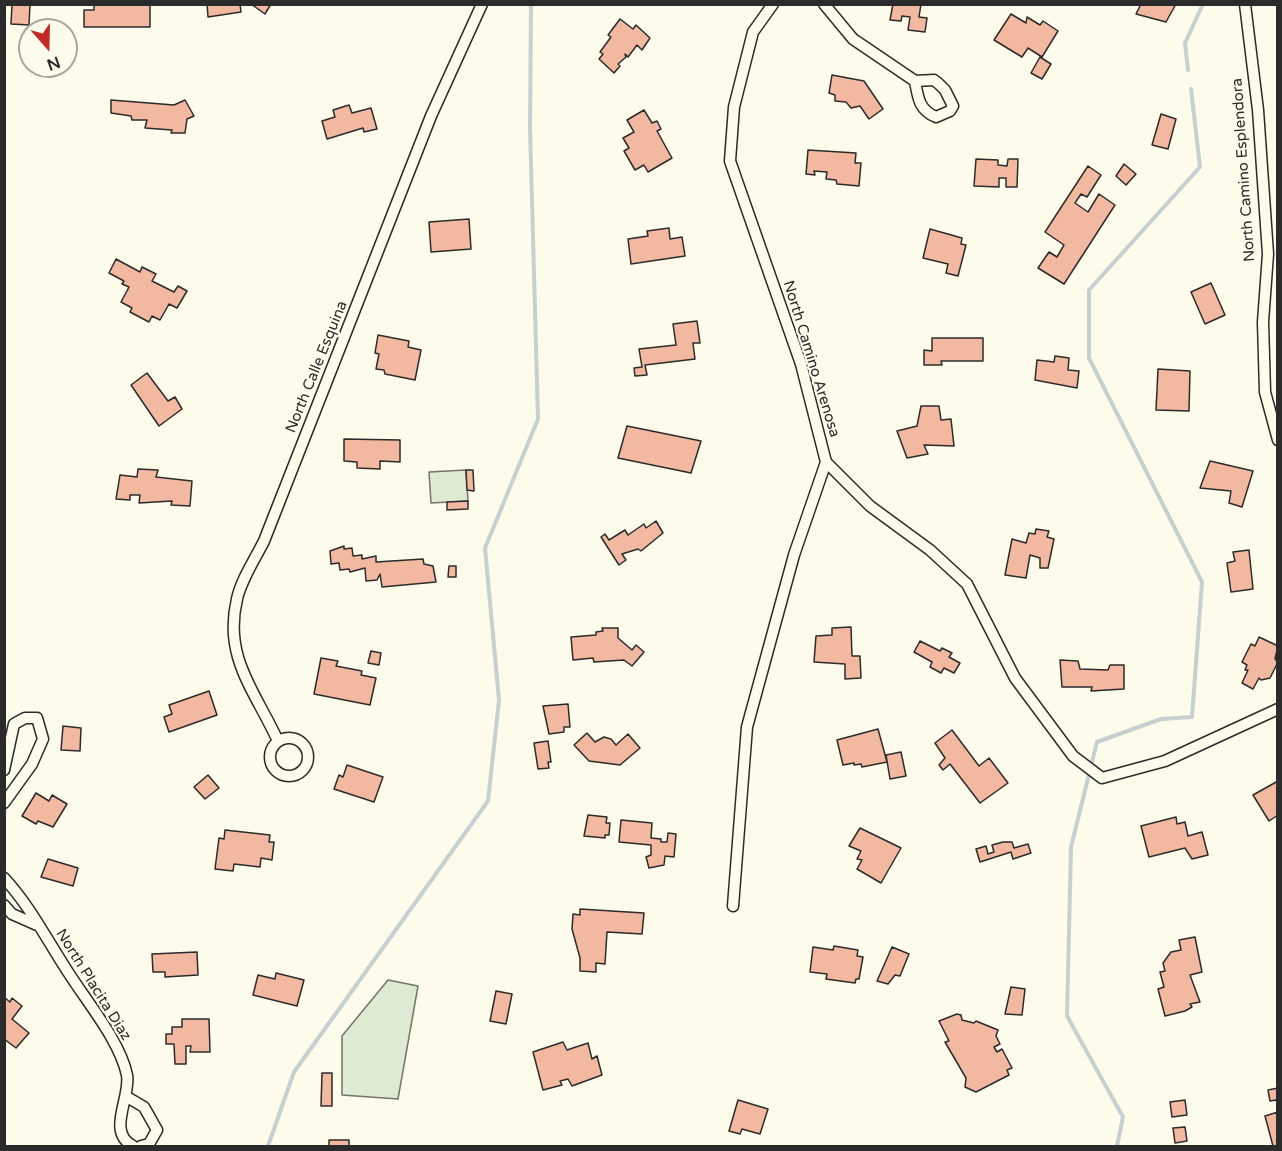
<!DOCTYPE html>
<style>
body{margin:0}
#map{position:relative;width:1282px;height:1151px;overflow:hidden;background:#fdfbea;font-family:"Varela Round",sans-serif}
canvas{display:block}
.frame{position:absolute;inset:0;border:6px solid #2b2b2b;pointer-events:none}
.north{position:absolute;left:18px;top:18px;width:60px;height:60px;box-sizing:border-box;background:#fdfbea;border:2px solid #a9a89e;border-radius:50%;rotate:160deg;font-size:16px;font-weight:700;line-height:24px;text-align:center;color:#2b2b2b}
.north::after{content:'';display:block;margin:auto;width:21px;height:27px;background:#c62828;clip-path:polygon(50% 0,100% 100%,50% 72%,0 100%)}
</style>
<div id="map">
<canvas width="1282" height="1151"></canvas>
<div class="frame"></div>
<div class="north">N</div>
</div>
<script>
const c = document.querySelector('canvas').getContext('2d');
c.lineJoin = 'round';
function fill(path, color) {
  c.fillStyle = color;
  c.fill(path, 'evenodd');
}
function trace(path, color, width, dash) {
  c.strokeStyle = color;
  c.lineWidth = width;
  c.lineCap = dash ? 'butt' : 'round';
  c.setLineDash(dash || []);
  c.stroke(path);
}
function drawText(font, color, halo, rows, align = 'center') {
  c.font = font + ' "Varela Round",sans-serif';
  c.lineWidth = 4.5;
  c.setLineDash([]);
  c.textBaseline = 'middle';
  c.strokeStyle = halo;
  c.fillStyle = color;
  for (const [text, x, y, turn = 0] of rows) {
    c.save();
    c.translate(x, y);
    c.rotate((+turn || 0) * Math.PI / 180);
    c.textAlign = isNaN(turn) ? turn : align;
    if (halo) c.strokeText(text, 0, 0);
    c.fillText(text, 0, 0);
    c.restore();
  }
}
const green = new Path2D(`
 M466,470l2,31 -37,2 -2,-31z
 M388,980l30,6 -20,113 -56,-4v-59z`);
fill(green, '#deebd1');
trace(green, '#74746e', 1.5);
trace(new Path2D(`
 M1188,70l-3,-27 18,-39
 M268,1146l26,-74 194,-271 11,-101 -14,-152 53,-129 -8,-291 1,-124
 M1117,1146l6,-29 -56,-101 4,-169 26,-105 64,-23 31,-2 10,-135 -113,-224v-68l111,-123 -9,-78`), '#c7d0d0', 4);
const building = new Path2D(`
 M12,4h18l-1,21 -18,-1z
 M94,4h56v23h-66v-17h10z
 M207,4h33l1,8 -33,5z
 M251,4h20l-6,10z
 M893,4h28l-2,13 8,1 -2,14 -17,-2 2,-13 -8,-1 -1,5 -11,-1z
 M1141,4h35l-10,18 -30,-8z
 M1011,14l15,9 1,-6 13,8 3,-4 15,10 -16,26 -14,-9 -6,9 -28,-17z
 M620,19l13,10 3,-4 14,13 -8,12 -5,-5 -9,12 -3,-3 1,3 -8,7 2,2 -6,7 -15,-14 4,-5 -3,-2 11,-15 -3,-2z
 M1040,57l11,7 -9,15 -11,-6z
 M832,75l32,6 19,28 -14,10 -9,-13 -9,2 -5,-6 -11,-1v-6l-6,-2z
 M111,100l63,5 11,-5 9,16 -7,3 -2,14h-14l1,-3 -27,-2 2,-8h-15l-1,-4 -20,-3z
 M349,105l3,8 19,-5 6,21 -13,3 -1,-4 -36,11 -5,-18 13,-4 -2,-7z
 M644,110l8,13 5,-2 4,8 -4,2 15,27 -24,14 -4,-7 -9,5 -11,-19 5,-3 -6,-10 11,-6 -7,-12z
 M1161,114l15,5 -8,30 -16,-4z
 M808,150l48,3 -1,10h6l-2,23 -22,-2 -1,-4 -10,-1 1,-7 -13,-1 1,4 -9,-1z
 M976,159l22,1v5l9,1 1,-7h10l-1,28h-11v-9h-7v9l-25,-1z
 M1124,164l12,10 -10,11 -10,-9z
 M1088,166l13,9 -14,22 -6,-3 -6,9 13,9 11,-18 16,11 -51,79 -26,-16 11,-16 8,5 7,-12 -19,-13z
 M469,219l2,30 -40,3 -2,-30z
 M669,228l1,11 12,-2 3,19 -54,8 -3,-25 20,-3 -1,-5z
 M930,229l32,9 -1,6 5,1 -8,31 -12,-3 2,-9 -25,-6z
 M116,259l24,13 2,-5 14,7 -4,7 22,11 4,-6 9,5 -10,17 -8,-4 -9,16 -8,-4 -3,6 -19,-10 2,-4 -11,-6 8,-15 -7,-3 2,-3 -15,-8z
 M1211,283l14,32 -20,9 -14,-32z
 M697,321l3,22h-7l2,16 -50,6 2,10 -12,1 -1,-8 8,-1 -3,-18 37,-4 -3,-21z
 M378,335l31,6 -1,6 13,3 -6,30 -30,-6 -1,-4 -8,-1 3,-15 -4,-1z
 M932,338h51v23h-42l1,4h-18v-15l8,1z
 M1055,356l14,2 -1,12 11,1 -2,17 -42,-8 2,-20 17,2z
 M1158,369l32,2 -1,40 -33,-1z
 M147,373l21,28 7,-4 7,12 -23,17 -28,-41z
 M921,406h18l2,14 10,-1 3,27 -30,-1 4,9 -21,4 -10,-27 20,-5z
 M627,426l74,15 -10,32 -73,-15z
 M344,439l56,1v22l-20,-1v8l-23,-1v-6l-13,-1z
 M1210,461l43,10 -11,36 -13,-4 2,-12 -31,-3z
 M138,469l20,1 -2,7 36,4 -2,25 -19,-1 1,-4 -33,2 1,-8h-10v5l-14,-1 4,-24 17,2z
 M466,470h7l1,21 -7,-1z
 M468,501v8l-21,1v-8z
 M656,521l7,12 -22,18 -3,-2 -16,5 4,6 -7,5 -18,-28 4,-3 4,6 16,-10 3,5 16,-11 2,4z
 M1036,529l13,2 -2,6 7,2 -6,29h-8v-10l-10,-3 -4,23 -21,-3 7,-36 14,4 3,-10 6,1z
 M344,546v3l8,-1 1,8 9,-1v4l14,-3v6l47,-3 1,5 9,2 3,16 -54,5 -2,-13 -3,6 -11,1 -1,-13 -15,4 -1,-3 -9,1 -1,-7 -8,1 -1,-13z
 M1249,550l4,39 -22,3 -4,-29 8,-2 -2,-9z
 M449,566h7v11h-8z
 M851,627l1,29h8l1,22 -16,1v-15l-31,-2 2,-26 16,-1v-7z
 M602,628h16v10l14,12 4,-5 8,7 -12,14 -8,-6 -30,2 -1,-4 -20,2 -2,-23 25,-2v-3l7,-1z
 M1259,637l19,9 -3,13 3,3 -8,16 -9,2 -2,-2 -6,11 -11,-6 6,-13h-3l2,-5 -5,-3 9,-18 4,2z
 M920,641l20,10 2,-3 10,5 -3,4 11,6 -6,10 -10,-5 -3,5 -11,-6 2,-5 -18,-10z
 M371,651l10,2 -2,12 -11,-2z
 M321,658l17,3 -2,5 26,5 -1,4 15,3 -6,27 -56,-11z
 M1060,660l18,1 2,8 28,1 2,-5h14v24l-33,2 1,-4h-30z
 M209,691l8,24 -48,17 -5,-15 8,-3 -3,-9z
 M568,704l2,23h-6v5l-15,2 -6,-28z
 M63,726l18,2 -1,23 -19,-1z
 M878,729l9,33 -25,5 -1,-3 -7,1v-2l-11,2 -6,-25z
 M952,730l27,36 10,-8 19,25 -28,20 -30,-39 -7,6 -4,-5 6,-7 -10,-15z
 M587,733l8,9 9,-5 7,2 5,6 12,-11 12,14 -20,17 -31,-4 -15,-16z
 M548,741l3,21h-3l1,6 -11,1 -4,-26z
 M901,752l5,24 -16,3 -4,-24z
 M347,765l36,12 -9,25 -40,-13 5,-14 4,2z
 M208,775l11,13 -14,11 -11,-12z
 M1278,781v34l-9,6 -16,-26z
 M36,793l13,8 3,-6 15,9 -14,23 -15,-6 -2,3 -14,-8z
 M588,815l19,2 -1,6h4l-1,12h-4v3l-21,-2z
 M1176,817l1,7 8,-2 3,14 14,-4 6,23 -16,4 -7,-11 -36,9 -8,-31z
 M621,820l31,3 -1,15 10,1v3h6l1,-9 8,1 -2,23 -9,-1 -1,9 -15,3 -3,-11 5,-2v-10l-32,-3z
 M860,828l41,20 -20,35 -24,-14 5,-9 -5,-1 4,-8 -12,-5z
 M225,830l45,5 -1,7h5l-2,18 -11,-2 -1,9 -26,-3 -1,7 -18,-2 4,-31 5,1z
 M1003,842h9l2,6 14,-4 3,9 -18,6 -2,-7 -31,10 -4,-13 10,-3 2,8 6,-2 -2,-7z
 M48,859l30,9 -5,18 -32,-9z
 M580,909l64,4 -2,21 -35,-2 -2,32 -9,-1v9l-16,-1v-13l-8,-29 1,-15 7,1z
 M1195,937l7,35 -12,3 10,27 -10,2 2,3 -7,4 -20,5 -7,-27 6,-2 -4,-15 5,-1 -2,-8 8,-11 10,-2 -2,-10z
 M834,946l24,4 -1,6 6,1 -4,22h-3l-1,4 -29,-4 1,-5 -17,-2 3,-25 20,3z
 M892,947l17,7 -9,22 -5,-1 -7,9 -11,-3z
 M197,952l1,23 -33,2v-5h-12l-1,-18z
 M276,973l28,7 -7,26 -44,-11 5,-20 17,4z
 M1011,987l14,2 -3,26 -17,-1z
 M496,991l16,3 -6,30 -16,-3z
 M4,997l6,5 2,-4 10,8 -10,13 17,14 -13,15 -12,-9z
 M957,1014l4,1 1,5 12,3 2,-2 22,9 -2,6 4,8 -6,3 3,5 5,-3 10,19 -5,2 2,5 -33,17 -11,-5 1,-9 -21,-36 4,-1 -10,-20z
 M182,1019h27l1,33h-20l1,-6h-5v18h-11l-1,-20h-8v-10h6v-7h10z
 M563,1042l4,8 21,-7 4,16 5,-3 5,19 -30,11 -4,-7 -8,2 2,4 -19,5 -10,-38z
 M322,1073h10v33h-11z
 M1278,1088v17l-2,-5 -6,1 -2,-11z
 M738,1100l30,9 -8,25 -18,-5 -2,5 -11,-3z
 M1185,1100l2,15 -15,2 -2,-15z
 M1278,1112v34h-5l-8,-30z
 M1185,1127l2,14 -12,2 -2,-15z
 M329,1140h20v6h-20z`);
fill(building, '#f2b8a0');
trace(building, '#2b2b2b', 1.5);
const street = new Path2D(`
 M824,4l29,35 62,42 19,-1 5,4 6,6 8,16 -3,5 -14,6c-17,-7 -18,-19 -21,-36
 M1245,4l13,106 10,144 -5,68 2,70 13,48
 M826,462l44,44 60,44 37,34 48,94 58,78 29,22 63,-17 113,-52
 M270 757a19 19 0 1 1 38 0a19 19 0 1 1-38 0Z
 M278,741c-23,-50 -55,-84 -41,-142 4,-19 18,-40 27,-58l167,-425 51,-112
 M4,770l10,-46 11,-6h12l6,21 -11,25 -28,39
 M4,878c26,28 43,62 64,94 19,30 52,69 59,103 4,23 -21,57 6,71
 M4,905l8,9 25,11
 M733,906l14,-179 47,-172 32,-93 -25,-98 -71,-203 4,-54 19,-75 20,-28
 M127,1097l17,10 13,23 -8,14 -8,2`);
trace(street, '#2b2b2b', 13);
trace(street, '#fdfbea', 10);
drawText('15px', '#2b2b2b', '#fdfbea', [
 ["North Camino Esplendora",1244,170,-94],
 ["North Camino Arenosa",811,359,73],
 ["North Calle Esquina",317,367,-68],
 ["North Placita Diaz",93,985,58]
]);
</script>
